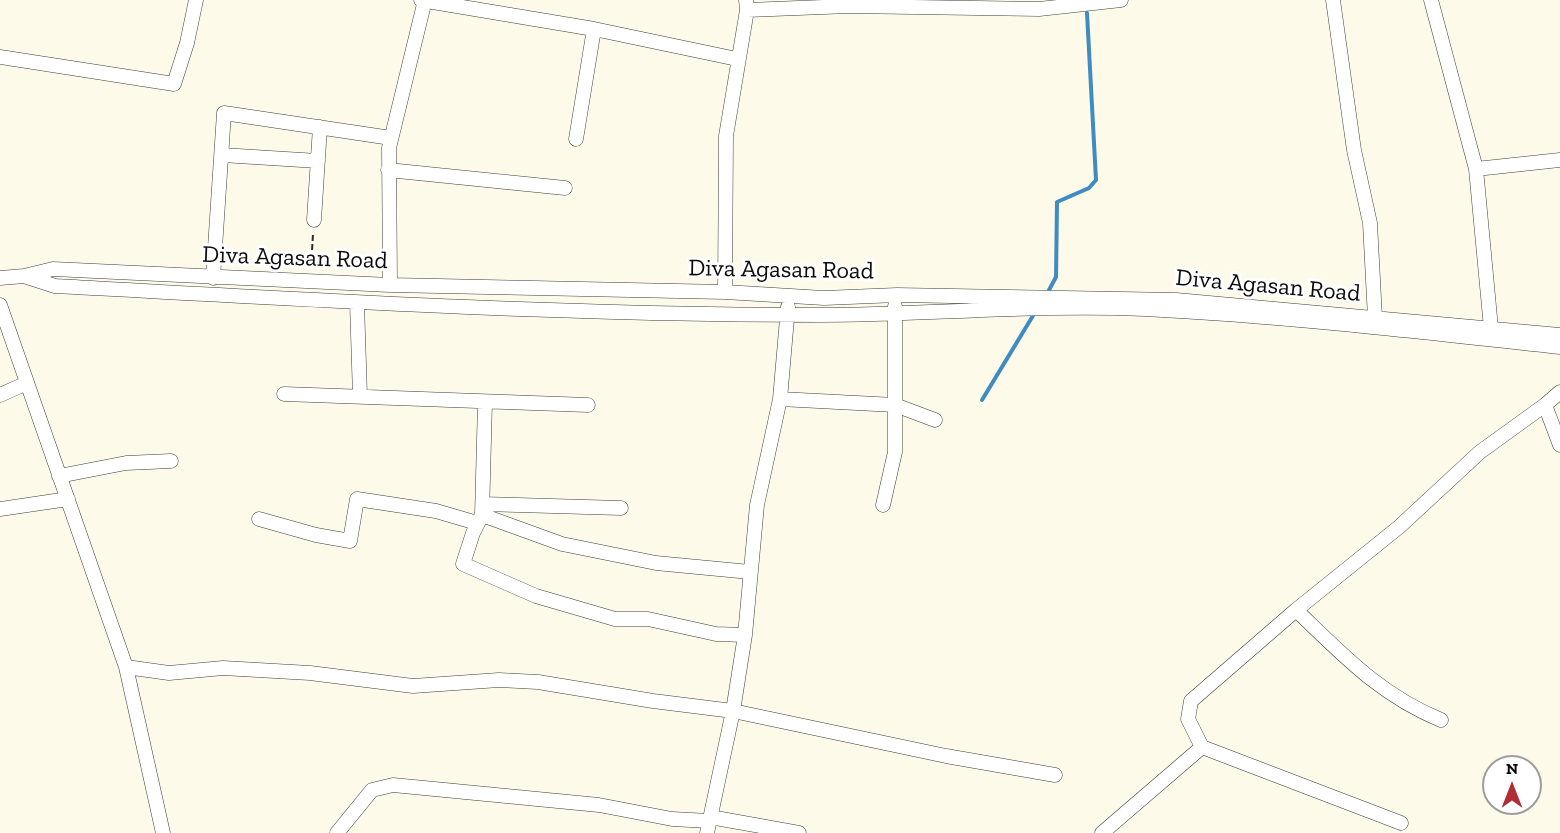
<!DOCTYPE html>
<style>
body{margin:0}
#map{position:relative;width:1560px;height:833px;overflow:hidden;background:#fdfae9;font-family:"Zilla Slab",serif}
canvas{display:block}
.north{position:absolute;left:1482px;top:755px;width:60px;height:60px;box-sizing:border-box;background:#fff;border:2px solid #9d9d9d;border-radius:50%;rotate:0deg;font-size:16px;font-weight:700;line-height:24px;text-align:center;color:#0a0a0a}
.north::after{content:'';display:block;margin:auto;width:21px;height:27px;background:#af2e33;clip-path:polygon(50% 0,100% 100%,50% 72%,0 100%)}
</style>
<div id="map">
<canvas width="1560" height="833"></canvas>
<div class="north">N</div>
</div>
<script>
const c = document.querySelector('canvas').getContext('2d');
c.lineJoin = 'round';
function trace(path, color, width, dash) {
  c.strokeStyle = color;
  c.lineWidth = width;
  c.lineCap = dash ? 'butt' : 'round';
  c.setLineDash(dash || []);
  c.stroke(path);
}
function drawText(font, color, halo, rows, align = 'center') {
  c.font = font + ' "Zilla Slab",serif';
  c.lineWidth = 6;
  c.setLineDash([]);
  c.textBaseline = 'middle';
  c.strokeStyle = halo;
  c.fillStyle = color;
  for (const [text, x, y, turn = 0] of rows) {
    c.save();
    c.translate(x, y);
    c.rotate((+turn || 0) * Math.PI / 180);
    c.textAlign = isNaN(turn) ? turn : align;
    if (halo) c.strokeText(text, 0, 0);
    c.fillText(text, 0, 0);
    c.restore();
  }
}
trace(new Path2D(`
 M1049,290l7,-13 1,-75 32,-14 7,-8 -9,-167
 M982,400l52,-86`), '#3e8cc2', 4);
const minor = new Path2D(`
 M421,0l173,29 143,30
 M746,0l1,10 102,-4 190,3 82,-9
 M1333,0l21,150 16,73 5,95
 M1431,0l45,169 15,159
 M0,57l174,27 13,-41 9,-43
 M576,139l18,-110
 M222,155l96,6
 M1476,169l84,-9
 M388,170l177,18
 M314,220l6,-93
 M24,276l31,10c255,14 510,29 765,29 108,0 216,-11 325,-6 139,7 277,23 415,38
 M0,278l24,-2 29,-7 337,16 335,7 99,6 73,-3 279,5 384,35
 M213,278l11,-165 167,25
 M390,285l-1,-137 36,-148
 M725,292l1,-156 21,-126
 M357,303l3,93
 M0,305l126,362 37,166
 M284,394l304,11
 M0,395l27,-12
 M780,399l115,6 40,15
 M485,402l-3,113 -9,18 -10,31 73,32 79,23h33l68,15 29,1
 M1545,405l15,40
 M59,476l67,-13 45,-2
 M483,504l138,4
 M883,505l12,-53v-146
 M0,509l68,-10
 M482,515l80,29 94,19 94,9
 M259,519l57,16 34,6 7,-42 79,12 41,12
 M1296,610c47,45 84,85 145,110
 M126,667l43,6 54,-5 87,5 103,13 86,-6 39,2 115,19 80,10 213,45 109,19
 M1202,747l199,76
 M710,817l89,16
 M337,833l35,-43 21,-5 206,20 73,14 37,2
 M707,833l26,-122 12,-76 12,-130 23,-106 8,-92
 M1102,833l100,-86 -14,-28 3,-18 105,-91 103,-83 81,-75 65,-47 15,-13`);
trace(minor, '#3d3d3d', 15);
trace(new Path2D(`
 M311,268l2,-34`), '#2c2c2c', 2, [6, 3]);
trace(minor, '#fff', 14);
drawText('24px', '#0a0a0a', '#fff', [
 ["Diva Agasan Road",295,258,2],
 ["Diva Agasan Road",781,270,1],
 ["Diva Agasan Road",1268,286,5]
]);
</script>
